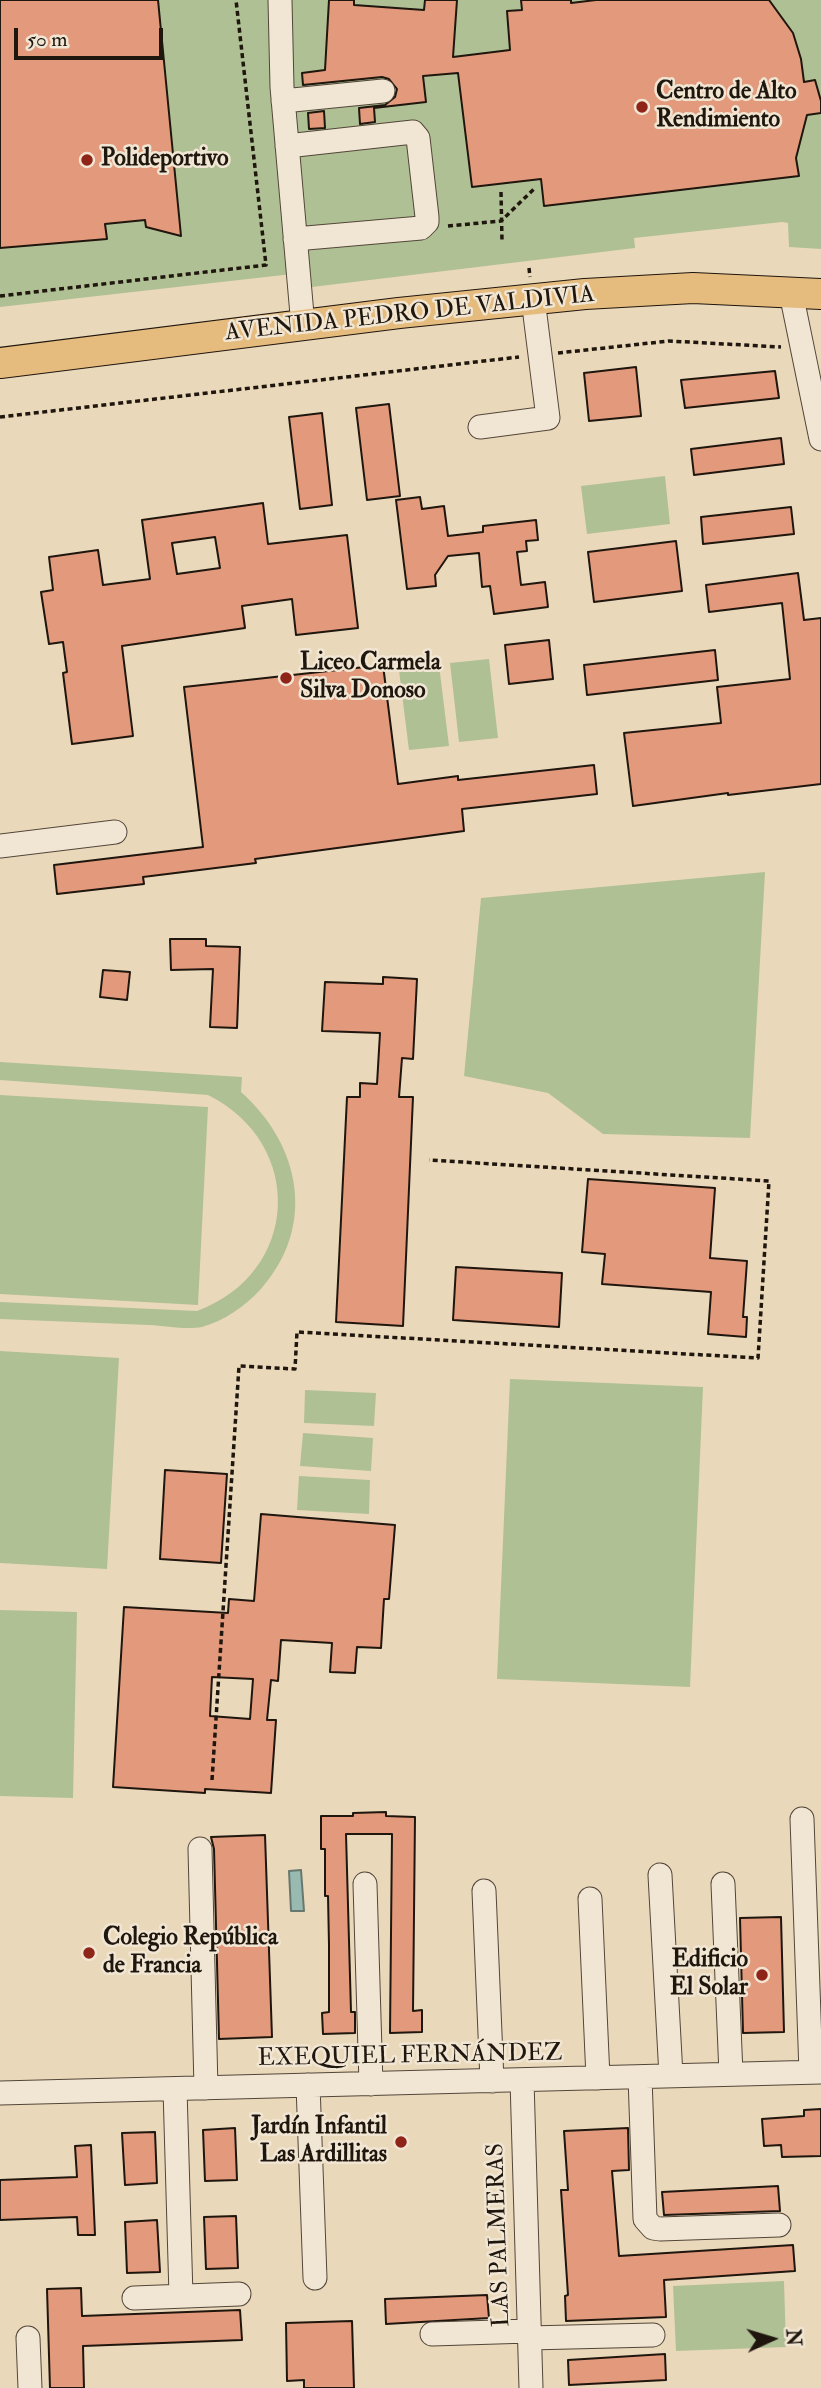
<!DOCTYPE html>
<meta charset="utf-8">
<style>
body{margin:0}
#map{position:relative;width:821px;height:2388px;overflow:hidden;background:#ead8bb;font-family:"IM FELL Double Pica",serif}
canvas{display:block}
.north{position:absolute;left:737px;top:2304px;width:70px;height:70px;-webkit-text-stroke:5px #f1e6d3;paint-order:stroke;rotate:86deg;font-size:19px;font-weight:700;line-height:28px;text-align:center;color:#1f160e}
.north::after{content:'';display:block;margin:auto;width:24px;height:32px;background:#1f160e;clip-path:polygon(50% 0,100% 100%,50% 72%,0 100%)}
.scale{position:absolute;left:14px;top:28px;width:149px;height:32px;box-sizing:border-box;border:4px solid #1f160e;border-top:0;padding-left:9px;font-size:21px;line-height:24px;white-space:nowrap;color:#1f160e;-webkit-text-stroke:5px #f1e6d3;paint-order:stroke}
</style>
<div id="map">
<canvas width="821" height="2388"></canvas>
<div class="north">N</div>
<div class="scale">50 m</div>
</div>
<script>
const c = document.querySelector('canvas').getContext('2d');
c.lineJoin = 'round';
function fill(path, color) {
  c.fillStyle = color;
  c.fill(path, 'evenodd');
}
function trace(path, color, width, dash) {
  c.strokeStyle = color;
  c.lineWidth = width;
  c.lineCap = dash ? 'butt' : 'round';
  c.setLineDash(dash || []);
  c.stroke(path);
}
function drawText(font, color, halo, rows, align = 'center') {
  c.font = font + ' "IM FELL Double Pica",serif';
  c.lineWidth = 5;
  c.setLineDash([]);
  c.textBaseline = 'middle';
  c.strokeStyle = halo;
  c.fillStyle = color;
  for (const [text, x, y, turn = 0] of rows) {
    c.save();
    c.translate(x, y);
    c.rotate((+turn || 0) * Math.PI / 180);
    c.textAlign = isNaN(turn) ? turn : align;
    if (halo) c.strokeText(text, 0, 0);
    c.fillText(text, 0, 0);
    c.restore();
  }
}
fill(new Path2D(`
 M0,0h821v249l-32,-2 -1,-24 -6,-1 -148,16 1,10 -323,39 -2,-15 -310,35z
 M665,476l5,48 -83,10 -6,-48z
 M489,659l9,79 -39,4 -9,-79z
 M439,665l10,81 -40,4 -10,-80z
 M765,872l-15,266 -147,-4 -55,-41 -84,-17 17,-178z
 M0,1062l242,15 -1,15c60,53 76,135 19,198 -15,16 -36,31 -58,37 -15,3 -37,-1 -53,-2 -50,-2 -99,-4 -149,-6v-17l197,9c103,-38 109,-167 11,-216l-208,-15z
 M0,1095l208,12 -10,198 -198,-11z
 M0,1351l119,7 -12,211 -107,-6z
 M510,1379l193,8 -13,300 -193,-8z
 M305,1390l71,3 -2,33 -70,-3z
 M303,1433l70,5 -2,33 -71,-5z
 M299,1476l71,4 -1,34 -72,-4z
 M0,1610l77,2 -4,186 -73,-2z
 M784,2281l2,66 -110,4 -3,-65z`), '#b0c095');
const water = new Path2D(`
 M301,1870l3,41h-13l-2,-40z`);
fill(water, '#98bab0');
trace(water, '#68786f', 2);
const building = new Path2D(`
 M0,0h158l23,236 -35,-9 -1,-7 -40,4 2,15 -107,9z
 M329,0h25v5l70,5 1,-10h32l-4,57 57,-7 -3,-39 15,-1 -1,-10h50v3l25,-3h173l24,33 8,26 3,23 11,-2 6,21v12l-14,2 -11,43 3,18 -255,30 -3,-27 -69,8 -14,-114 -35,3 3,26 -52,6 1,14 -15,2 -1,-16 26,-3 10,-8 2,-8 -8,-10 -7,-2 -79,8 -1,-12 23,-3z
 M324,111l1,17 -16,1 -1,-16z
 M636,367l5,49 -52,5 -5,-48z
 M775,371l4,27 -94,10 -4,-28z
 M389,404l11,92 -33,4 -11,-92z
 M322,413l10,92 -32,4 -11,-92z
 M781,438l3,26 -90,11 -3,-26z
 M420,497l2,12 22,-3 4,30 35,-4v-6l53,-6 2,20 -12,1 1,10 -10,1 4,33 24,-3 3,25 -54,7 -4,-28 -8,1 -3,-34 -31,3 -13,19 1,11 -29,3 -11,-89z
 M263,503l5,41 79,-9 11,93 -62,7 -4,-36 -50,7 3,22 -123,18 11,90 -61,8 -9,-71 4,-1 -4,-30 -14,2 -8,-52 12,-2 -4,-33 49,-7 5,35 47,-6 -8,-59zM215,537l5,31 -43,6 -5,-31z
 M791,507l3,27 -91,10 -2,-27z
 M676,541l6,50 -88,11 -6,-50z
 M798,573l6,47 17,-2v166l-93,11v-2l-95,13 -9,-73 97,-10 -4,-36 73,-8 -8,-76 -73,9 -3,-27z
 M549,640l4,39 -44,5 -4,-39z
 M715,650l3,30 -131,15 -3,-30z
 M383,665l15,119 60,-8v4l136,-15 3,29 -135,15 2,22 -209,28 1,4 -113,14 1,7 -87,10 -3,-29 149,-18 -19,-160z
 M170,939h36v7l34,1 -3,81 -27,-1 3,-58 -42,1z
 M103,970l27,2 -3,28 -27,-3z
 M383,977l34,2 -4,80 -11,-1 -3,39h14l-10,229 -67,-4 11,-225h13v-14l17,1 3,-51 -58,-2 3,-49 58,2z
 M588,1179l127,9 -5,70 37,3 -4,56h4l-1,20 -38,-3 3,-42 -109,-8 3,-30 -23,-2z
 M456,1267l106,6 -3,54 -106,-7z
 M165,1470l62,4 -6,89 -61,-4z
 M261,1514l134,11 -6,74h-5l-3,49 -24,-1 -2,26 -25,-1 2,-29 -51,-3 -3,41 -7,-1 -4,40h9l-5,73 -66,-4v4l-92,-6 11,-180 104,6 1,-14 25,2zM212,1677l41,2 -3,40 -40,-3z
 M386,1812v4l29,1 -2,194 9,-1v22l-32,1 2,-199h-46l5,178h4v21l-32,1 -1,-21 7,-1v-67l-1,-49h-3v-47h-4v-33h32v-3z
 M265,1835l7,202 -53,2 -5,-190 -3,-12z
 M781,1917l3,115 -41,1 -3,-115z
 M821,2109v47l-39,1 -1,-12 -17,1 -2,-27 42,-3v-6z
 M235,2128l2,52 -32,1 -2,-51z
 M628,2128l1,42 -17,1 7,85 174,-11 2,26 -131,9 2,37 -100,4 -1,-25 3,-1 -7,-105h7l-4,-59z
 M155,2132l2,51 -32,2 -3,-52z
 M91,2145l4,90h-17l-1,-18 -77,3v-40l77,-3 -2,-31z
 M778,2186l2,25 -116,4 -2,-23z
 M236,2216l2,52 -32,1 -2,-52z
 M157,2220l3,52 -33,1 -2,-51z
 M81,2288l1,28 158,-6 2,30 -159,6 1,42h-34l-3,-99z
 M487,2295l2,23 -103,6 -1,-25z
 M352,2321l2,67h-50v-8l-17,1 -1,-58z
 M665,2354l1,26 -97,5 -1,-25z`);
fill(building, '#e3997b');
trace(building, '#1f160e', 2);
const minor = new Path2D(`
 M280,0l2,87 21,239
 M283,101l100,-10
 M287,146l126,-14 5,6 9,79v5l-6,6 -126,11
 M791,293l30,146
 M480,427l68,-9 -15,-119
 M0,846l115,-14
 M802,1819l9,253
 M200,1849l6,239
 M660,1875l11,201
 M365,1884l6,200
 M723,1884l8,190
 M484,1891l8,190
 M590,1899l8,179
 M640,2077l5,142 8,9 7,1 119,-4
 M522,2080l9,308
 M308,2085l7,193
 M175,2089l6,207
 M0,2093l821,-21
 M134,2298l105,-4
 M432,2334l97,-3
 M28,2338l2,50
 M529,2338l124,-3`);
const major = new Path2D(`
 M0,363l399,-50 186,-19 108,-6 128,6`);
trace(minor, '#524639', 25);
trace(major, '#1f160e', 32);
trace(new Path2D(`
 M501,192l1,49
 M448,226l53,-5 35,-34
 M529,268l1,9
 M0,296l266,-31 -30,-265
 M558,353l111,-12 112,6
 M0,417l519,-60
 M212,1780l27,-414 56,3 2,-37 461,26 11,-177 -340,-21`), '#1f160e', 3.5, [5, 3.5]);
trace(minor, '#f1e6d3', 23);
trace(major, '#e5bc7e', 30);
for (const [x, y, r, color] of [
 [642,107,7,"#8f2418"],
 [87,160,7,"#8f2418"],
 [286,678,7,"#8f2418"],
 [89,1953,7,"#8f2418"],
 [762,1975,7,"#8f2418"],
 [401,2142,7,"#8f2418"]
]) {
  const dot = new Path2D();
  dot.arc(x, y, r, 0, 2 * Math.PI);
  c.fillStyle = color;
  c.fill(dot);
  trace(dot, '#f1e6d3', 2.5);
}
drawText('bold 24px', '#1f160e', '#f1e6d3', [
 ["Centro de Alto",656,93],
 ["Rendimiento",656,121],
 ["Polideportivo",101,160],
 ["Liceo Carmela",300,664],
 ["Silva Donoso",300,692],
 ["Colegio República",103,1939],
 ["de Francia",103,1967],
 ["Edificio",748,1961,"right"],
 ["El Solar",748,1989,"right"],
 ["Jardín Infantil",387,2128,"right"],
 ["Las Ardillitas",387,2156,"right"]
], 'left');
drawText('24px', '#1f160e', '#f1e6d3', [
 ["AVENIDA PEDRO DE VALDIVIA",410,315,-6],
 ["EXEQUIEL FERNÁNDEZ",410,2057,-1],
 ["LAS PALMERAS",500,2235,-92]
]);
</script>
